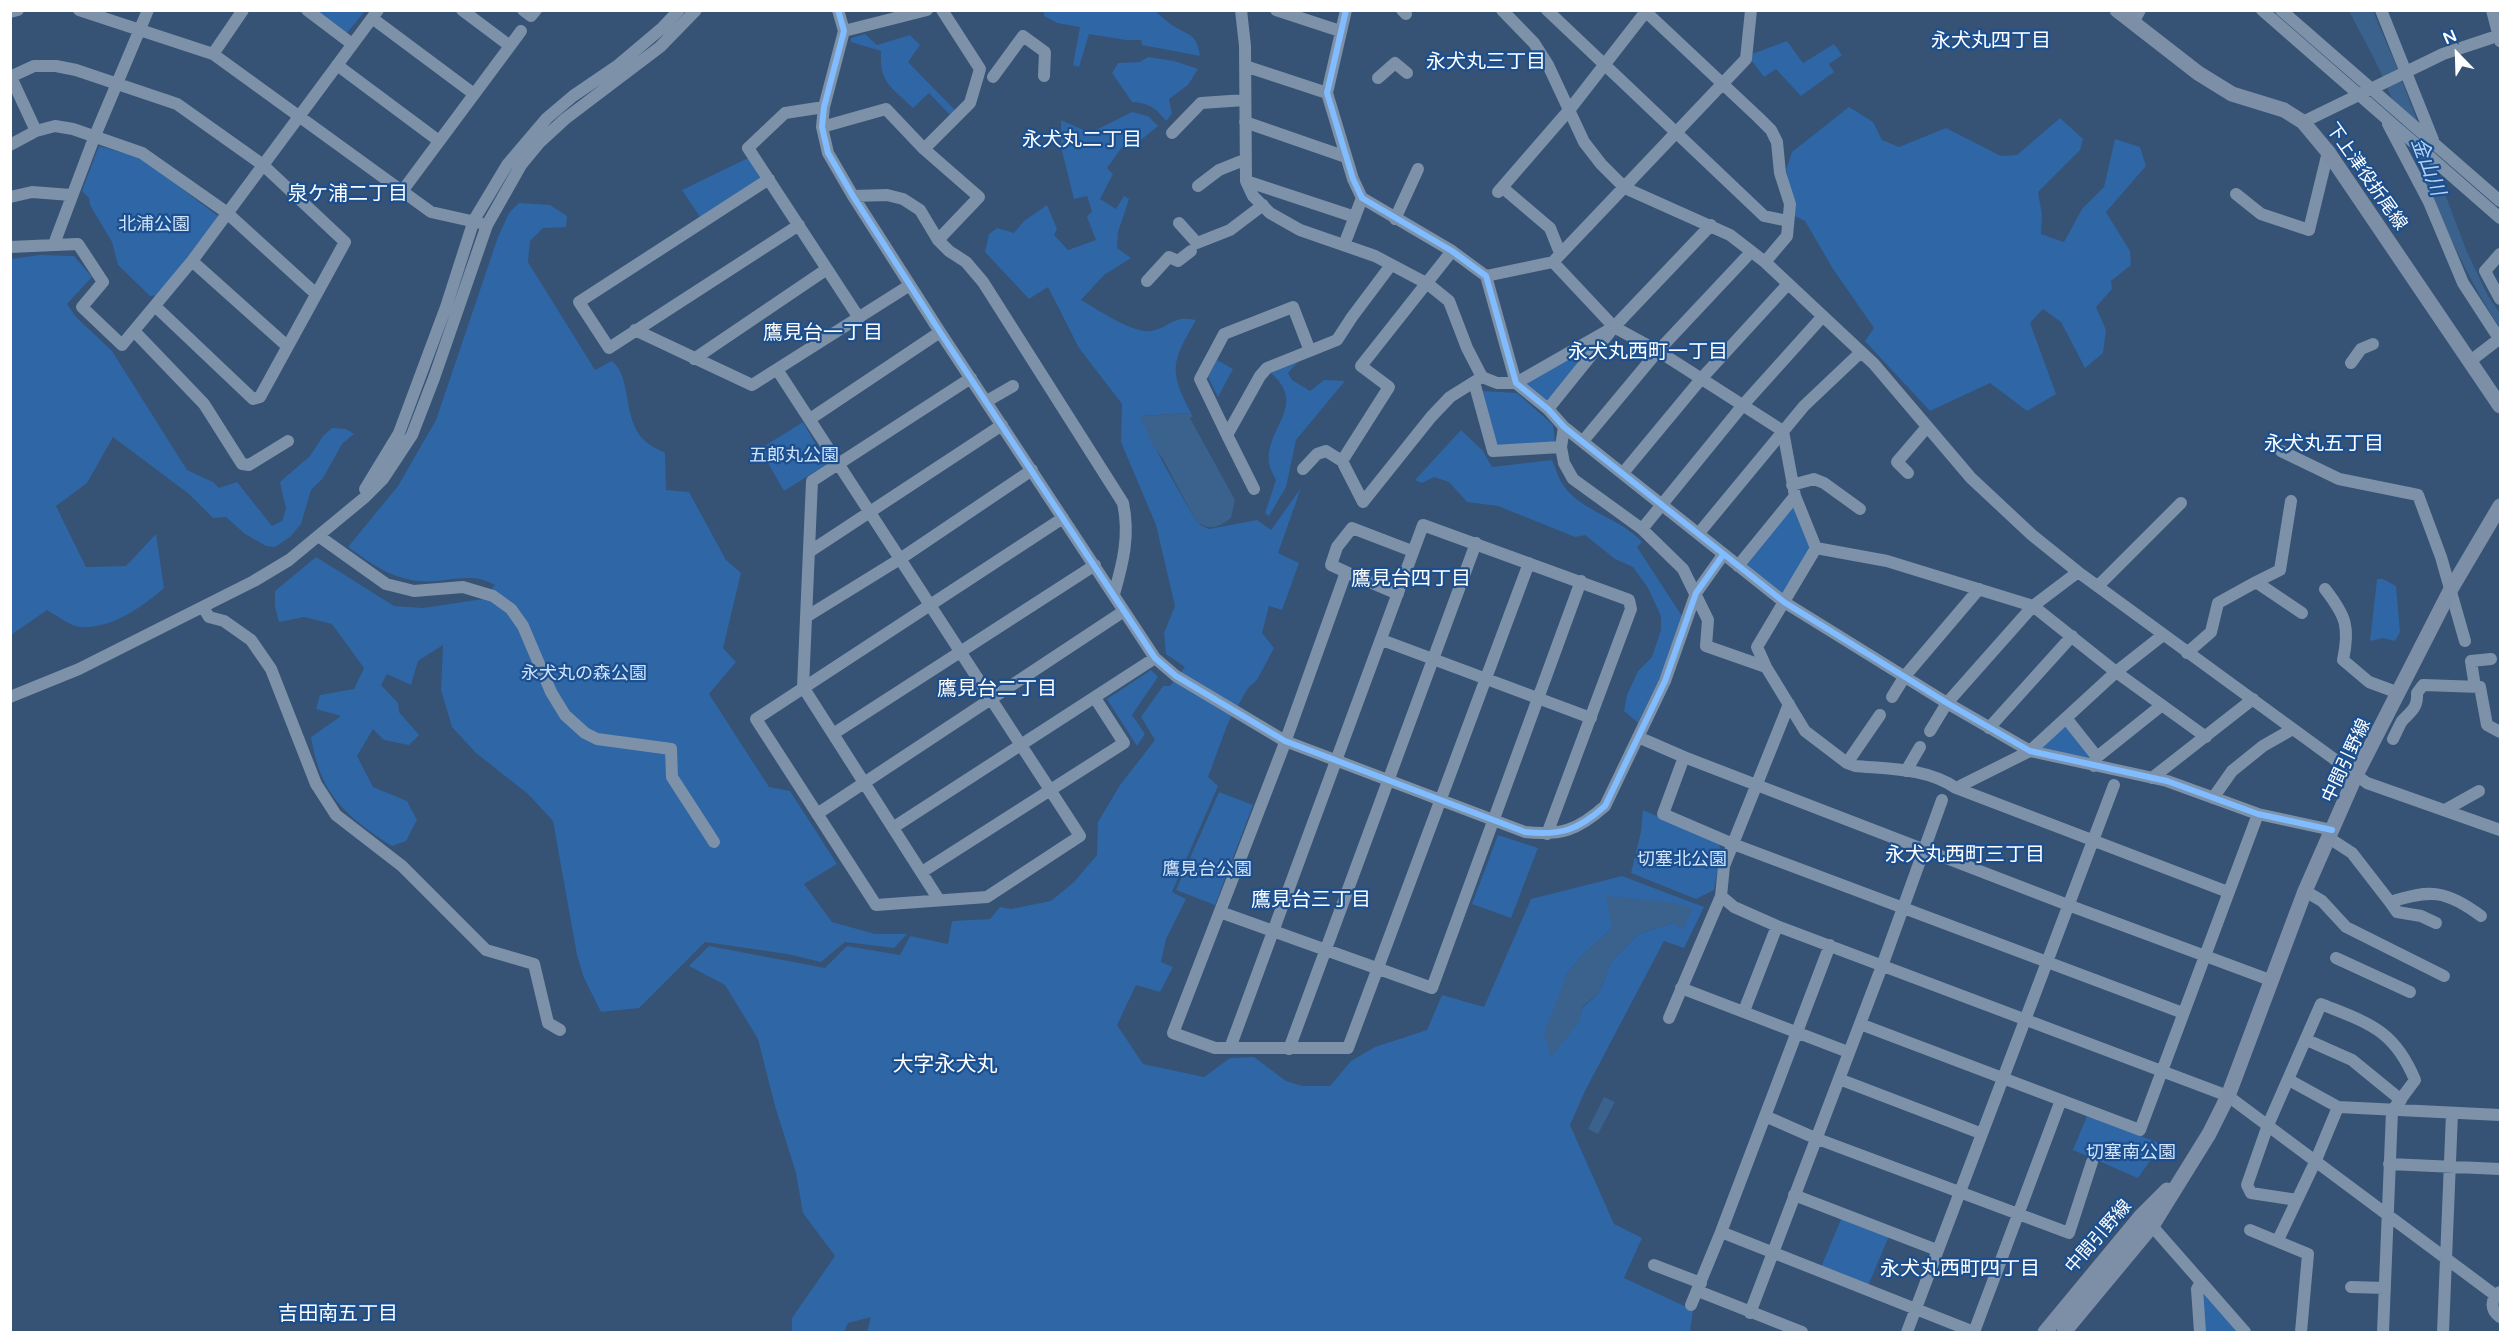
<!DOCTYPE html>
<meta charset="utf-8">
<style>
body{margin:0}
#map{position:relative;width:2511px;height:1343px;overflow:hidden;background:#365274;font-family:"Varela Round",sans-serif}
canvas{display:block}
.frame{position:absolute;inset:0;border:12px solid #fff;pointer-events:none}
.north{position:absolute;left:2427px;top:24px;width:60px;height:60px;-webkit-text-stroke:4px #1b4f8f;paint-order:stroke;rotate:337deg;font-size:16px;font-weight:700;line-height:24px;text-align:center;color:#fff}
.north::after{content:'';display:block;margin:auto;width:21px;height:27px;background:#fff;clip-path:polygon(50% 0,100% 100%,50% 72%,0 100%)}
</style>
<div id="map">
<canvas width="2511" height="1343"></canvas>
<div class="frame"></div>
<div class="north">N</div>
</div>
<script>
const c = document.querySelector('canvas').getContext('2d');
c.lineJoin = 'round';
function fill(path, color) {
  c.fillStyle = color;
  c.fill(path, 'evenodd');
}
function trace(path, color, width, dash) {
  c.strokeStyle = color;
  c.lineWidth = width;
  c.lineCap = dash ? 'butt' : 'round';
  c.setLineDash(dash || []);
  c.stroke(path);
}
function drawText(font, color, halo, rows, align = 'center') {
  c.font = font + ' "Varela Round","Noto Sans JP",sans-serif';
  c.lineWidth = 4.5;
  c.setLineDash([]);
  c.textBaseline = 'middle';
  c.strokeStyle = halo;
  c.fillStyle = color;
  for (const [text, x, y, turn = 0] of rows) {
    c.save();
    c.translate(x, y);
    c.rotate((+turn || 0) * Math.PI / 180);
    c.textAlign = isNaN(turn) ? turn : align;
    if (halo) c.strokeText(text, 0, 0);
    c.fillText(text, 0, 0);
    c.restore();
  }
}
fill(new Path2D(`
 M314,11h51l-19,23z
 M1044,11h111c6,5 13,12 20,16 16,9 22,8 25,29l-58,-11 -1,-5h-15l-37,-6 -10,33 -6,-2 7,-38 -23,-4 -13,-7z
 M865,34l12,11 33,-10 10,10 -12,17 47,48 -5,5 -21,-22 -16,15c-21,-21 -34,-24 -32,-57l-30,-9v-4z
 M1787,41l16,22 31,-19 8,11 -13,9 5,8 -33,24 -25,-27 -12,8 -12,-16v-7z
 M1148,57l26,4 24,8 -10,16 -19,14 3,15 -6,7c-10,-13 -17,-18 -34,-19l-20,-29 6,-10 22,-1z
 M1849,107l24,15 9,18 17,7 47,-19 55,28 16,-1 43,-37 23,21 -3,11 -42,42 4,23 -1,19 23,8 18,-33 22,-22 11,-48 25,8 6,19 -40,46 24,39 1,14 -20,16 1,8 -16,18 10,23 -3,23 -18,15 -24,-46 -18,-13 -13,14 26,71 -29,17 -37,-28 -60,28 -65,-70 9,-13 -41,-59 -28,-48 -10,-5 -9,-46 6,-18z
 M1132,112l16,4 10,10 -22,18 -14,3 -15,21 6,6 -13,25 16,10 8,-13 5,3 -11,33 -1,16 14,10 -27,17 -23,25c16,9 52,34 70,31 21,-4 20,-16 45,-11 -24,42 -28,49 -5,93l-50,3c14,36 35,69 54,103l7,7 7,3 48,-9 14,10 30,-42 -23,65 21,10 -17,47 -13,-4 -7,27 12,15 -17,32 -9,8 -20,35 -20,54 10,9 -46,106 14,7 -20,40 -5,23 12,5 -13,25 -24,-7 -19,40 26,39 61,13 26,-19 24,-1 32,24 16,5h28l21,-25 24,-14 52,-17 15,-35 42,12 47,-108 91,-23 82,31 -20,41 -20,-7 -79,150 -15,34 44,99 28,14 -18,40 69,32 -3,22h-823l4,-15 -23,6 -4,9h-52v-14l43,-62 -32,-43 -7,-40 -21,-67 -17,-67 -33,-54 -36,-19 20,-20 116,22 22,-22 53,9 10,-19 38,8 4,-23 38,-2 10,-12 11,2 40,-8 23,-19 23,-27 1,-33 22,-37 35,-45 -14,-23 22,-31h7l15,-19 -19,-13 -2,-21 11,-27 -19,-81 -35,-83 1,-38 -43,-56 -31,-61 -19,12 -44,-47 4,-18 8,-6 17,5 10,-12 23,-16 10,24 -3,6 14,15 28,-10 -9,-23 5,-6 -5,-15 -13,3 -13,-52v-27l29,13zM1693,908l-20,15 -35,11 -27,28 -12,31 -16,14 -5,15 -27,34 16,-82 15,-18 30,-28z
 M99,146l42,12 77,58 -58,79 -10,1 -32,-31 -6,-23 -22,-37 -1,-7 -7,-7z
 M748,158l12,20 -60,39 -18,-27z
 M519,203l31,2 17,11 -1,11 -23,1 -13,13 -2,21 67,108 17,-9c21,17 9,58 33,80 5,5 13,8 20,12l1,37 23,2 37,68 15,13 -18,75 13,14 -27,32 60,93 21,4 47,73 -33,20 28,38 43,12h32l-13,14 -49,-6 -24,20 -34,-8 -82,-12 -66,66 -38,4 -17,-34 -7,-23 -24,-134 -25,-27 -52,-41 -24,-26 -11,-37 2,-45 -25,16 -7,24 -24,-11 -6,11 17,18 1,9 20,23 -10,10 -25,-5 -11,-11 -16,27 16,31 34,14 10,19 -11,21 -14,5c-47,-30 -72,-52 -81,-109l30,-21 -25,-7 4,-14 34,-6 10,-21 -32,-44 -28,-7 -25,5 -4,-15v-16l41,-34 78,49 29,2 60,-9 12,-14c-25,-15 -50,-1 -77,-4 -30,-4 -46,-17 -70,-34l50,-61 38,-66 62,-183 11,-24z
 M40,255l34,1 18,21 -25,27 9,13 36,34 75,119 26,12 6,6 18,-6 35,44 10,-5 4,-12 -6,-27 30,-26 13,-20 9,-8 14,1 8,5 -12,10 -19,34 -12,12 -10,34 -11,13 -15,10 -9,-1 -21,-12 -19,-17 -13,1 -24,-24 -76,-57 -26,46 -31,23 30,61 40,-1 30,-32 8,54c-22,19 -52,41 -84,39 -10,-1 -24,-12 -33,-17l-36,25v-376z
 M1597,341l-50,62 -25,-20z
 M1217,360l16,9 -15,28 -10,-20z
 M1298,362l-10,11 4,7 18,11 14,-11 21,1 -49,59 -10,47 -17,29 -4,-3 11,-33c-2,-4 -5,-9 -6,-13 -9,-37 40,-60 1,-94z
 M1482,391l35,2 36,32 2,17 -57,5z
 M803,422l24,42 -43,27 -24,-42z
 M1461,430l22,21 9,16 60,-7c4,8 6,19 12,26 18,26 57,32 78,56l-5,5 45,69 -16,49 -28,58 -14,-12 3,-16 11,-24 14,-14 9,-27v-14l-13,-28 -15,-21 -18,-8 -30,-24 -10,2 -77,-31 -31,-4 -18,-20 -15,-5 -12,6 -7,-3z
 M1795,504l17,42 -30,48 -39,-29z
 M2377,579h6l13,7 4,46 -5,9 -12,-3 -13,3z
 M1151,670l7,7 -26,38 13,19 -8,12 -30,-47z
 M2066,725l27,32 -4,3 -49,-12z
 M1219,792l34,13 -38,100 -39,-15z
 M1643,810l75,32 3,7 -7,41 -18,9 -65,-26 10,-41z
 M1498,835l40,13 -27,70 -39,-14z
 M2087,1116l75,28 -24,34 -65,-28z
 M1842,1217l47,19 -21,50 -47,-19z
 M2204,1290l35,42h-36l-2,-35z`), '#2f66a5');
fill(new Path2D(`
 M2349,11h24l25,59 69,182 21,44 12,17v15c-51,-77 -79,-163 -116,-248 -10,-24 -24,-47 -35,-69z
 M1191,413l2,3 -3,2 45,82 -4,18c-13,10 -24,14 -36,1l-31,-58 -13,-19 -10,-26z
 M1606,896l62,6 25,6 -11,22 -9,-7 -35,11 -27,28 -12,31 -16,13 -4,16 -28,35 -7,-23 23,-60 15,-18 30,-28z
 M1604,1097l11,5 -17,32 -10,-5z`), '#3b618d');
trace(new Path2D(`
 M79,10l134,44 218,158 49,11
 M307,10l45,34
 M523,10l8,6 5,-6
 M838,10l6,21 -20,76 -2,20 6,26 25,43 87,136 215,326 21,18 109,65 240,91c36,4 53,-2 80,-26l60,-125 31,-88 27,-38
 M1241,10l4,36 1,135 7,15 17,17 30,17 75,26 53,28 21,17 18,47 15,29 15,6h19l98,-56
 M1276,10l64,21
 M1346,10l-19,83 26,86 9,19 90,53 34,25 30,107 32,26 16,18 220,175 163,101 83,48 137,30 91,33 74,16
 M1402,10l4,4
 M1502,10l32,33 14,22 36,77 17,22 24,24 105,47 35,27 109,102 97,114 61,57 46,37 278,203 11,8 133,47
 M1547,10l217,206 24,5
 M1644,10l115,108 12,12 6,12 3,31 10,31 -3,32 -22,26
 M2262,10l238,208
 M2281,10l219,191
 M2381,10l52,130
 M2492,10l8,31
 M10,12l8,-2
 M372,18l102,76
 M2134,21l6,-11
 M844,31l83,-21
 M510,46l11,-15
 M213,54l30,-44
 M337,65l102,76
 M1245,66l82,27
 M10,75l26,56
 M10,77l24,-11h22l20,4 101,34 86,61 82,77 -85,155 -7,2 -97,-92
 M993,77l30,-41 22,16 -1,24
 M1378,78l17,-15 12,10
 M824,107l-39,6 -37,35 111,170
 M1245,122l101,35
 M2303,122l140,-68 57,-19
 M2388,124l41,78 34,81 37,57
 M822,127l64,-18 38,40 55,48 -41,43
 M1172,133l29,-30 44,-3
 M10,145l26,-14 19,-5 18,3 69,24 84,59 90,82
 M924,149l46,-46 10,-34 -38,-59
 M769,179l-190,123 30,46 190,-123
 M1246,181l109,36
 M1198,186l21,-16 25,-10
 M1503,188l47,40 10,25
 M403,190l107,-144 -48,-36
 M1498,192l72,-83 77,-99
 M2236,194l25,20 48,16 19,-78
 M853,196l34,-1 16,4 17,11 18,30 11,11 17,11 17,20 140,221c7,32 0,60 -9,91
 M10,197l22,-5 39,3
 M1395,219l23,-50
 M1179,223l18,20 33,-13 33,-25
 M54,244l40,-106 54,-128
 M1344,245l18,-47
 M10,247l68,-3 25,38 -21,25 40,38 70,-84 186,-251
 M1452,251l-91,115 28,21 -47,74 21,41 68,-85 19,-20 32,-20
 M2500,254l-15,17 15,28
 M192,261l95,85
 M1553,262l61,65 44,24 125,80 12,65 21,52
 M1486,276l67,-14 193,-203 5,-49
 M1147,281l22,-24 9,4 13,-10
 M635,330l117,55 158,-100
 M135,332l69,72 38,60 7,1 39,-24
 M694,359l133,-90
 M2469,362l30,-23
 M2351,363l10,-14 12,-5
 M778,371c101,155 201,310 302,465l-93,61 -111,8 -120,-186 307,-201
 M1474,382l19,69 68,-4
 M987,401l26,-15
 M1548,409l66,-82 97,-102
 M810,419l130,-87
 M1564,427l-3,20 3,16 9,16 69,50 41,40 25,51 -2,26 60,21
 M1227,435l-27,-56 24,-45 69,-27 17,44
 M1583,441l75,-90 93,-99
 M2281,451l58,28 79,16 23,62 24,84
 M1303,469l14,-15 9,-3 16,10
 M1623,473l78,-94 87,-95
 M1908,473l-11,-11 30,-35
 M1792,485l22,-6 10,4 36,26
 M365,489l34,-56 47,-126 28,-87 33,-55 40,-47 26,-22 44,-30 45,-38 17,-18
 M1254,489l-27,-54 33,-59 7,-8 70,-28 15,-23 39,-52
 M1642,529l101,-124 80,-89
 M1699,533l105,-127 57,-54
 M320,537l66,47 28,7 49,-4 30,9 18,13 12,17 28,66 14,23 20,18 12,6 74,10 1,28 42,65
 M1816,548l-59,99 9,20 39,64 42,32 8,3c34,3 72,2 101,22l272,104
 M1816,548l71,13 146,45 83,66 90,65
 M809,552l193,-127
 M1738,566l57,-70
 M1346,572l-15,-7 6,-18 15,-19 60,23
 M2256,582l24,-12 11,-69
 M2098,586l83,-83
 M2325,589c21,27 25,38 18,71l26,22 27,10
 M1398,594l-52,-22 -63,176 -110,285 42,15h133l181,-485
 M203,607l6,10 15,4 27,19 20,29 45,115 20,31 66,51 84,84 48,14 14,59 12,7
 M806,617l94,-58 132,-89
 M1382,640l209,78
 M2187,653l24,-21 7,-29 38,-21 46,31
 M2475,687l-4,-26 20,-2
 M10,697l69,-28 175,-88 35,-21 75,-62 19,-19 29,-44 22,-57 53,-153 34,-60 19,-23 25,-23 95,-72 36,-37
 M1892,697l13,-21 74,-87
 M1789,704l-65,162 -3,30 13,11 43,19 451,170 267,199
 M2066,718l31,39
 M1989,728l83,-92
 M1930,731l17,-28 86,-97 45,-34
 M833,734l262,-169
 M1638,737l46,20 384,148 202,75
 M2393,739c3,-6 6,-13 9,-18 9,-10 16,-13 15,-28l6,-8 57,2 7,38 13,7
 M1684,757l-21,57 70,30 450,169
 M1847,763l33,-48
 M2094,766l3,-9 65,-52
 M1906,771l14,-24
 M2152,778l101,-79
 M1956,788l74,-37 86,-79 47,-37
 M2213,798l19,-27 31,-25 28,-16
 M2445,810l34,-19
 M817,814l307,-203
 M894,827l261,-169
 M2329,838l23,15 38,49c40,-13 56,-12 91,14
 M922,872l202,-129 -29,-45
 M2305,891l17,10 24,26 98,49
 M939,900l-136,-213 9,-206 159,-103
 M2390,902l7,10 24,4 15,7
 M1220,912l212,76 149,-407
 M2336,958l74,34
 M1681,988l167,64
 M1744,1011l33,-85
 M1669,1018l52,-122
 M1860,1024l280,106 118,-316
 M2307,1040l45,20 49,40
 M1230,1048l193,-523 206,75 2,9 -84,225
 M1289,1049l187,-506
 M1839,1079l141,54
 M2289,1080l49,27 162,8
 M1765,1116l50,22 254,95 23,-71
 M2389,1164l111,5
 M1794,1195l143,55
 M2297,1200l-46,-7 -4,-8 21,-60 53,-121c47,19 73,25 94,76l-23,31 -9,221
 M2152,1226l93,106
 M2250,1230l58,24 -7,78
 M1721,1232l253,100 87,-232
 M2278,1240l38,-80 22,-53
 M1654,1265l47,18
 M2351,1287l34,1
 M1698,1291l104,41
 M2500,1292c-10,7 -10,18 0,25
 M1691,1305l30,-73 109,-287
 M1750,1313l132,-347 60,-166
 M1907,1332l207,-547
 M2200,1332l-3,-43 4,-7
 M2443,1332l9,-219`), '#7d92a8', 12);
trace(new Path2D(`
 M2117,10l81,63 34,21 52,16 19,12 25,30 172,254
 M2045,1332l96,-116 26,-26
 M2064,1332l88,-106 57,-92 19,-38 77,-205 51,-116 95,-186 49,-83`), '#7d8ea7', 15);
trace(new Path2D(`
 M838,10l6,21 -20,76 -2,20 6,26 25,43 87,136 215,326 21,18 109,65 240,91c36,4 53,-2 80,-26l60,-125 31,-88 27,-38
 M1346,10l-19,83 26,86 9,19 90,53 34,25 30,107 32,26 16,18 220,175 163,101 83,48 137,30 91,33 74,16`), '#80bcff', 6);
drawText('18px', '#fff', '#1b4f8f', [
 ["下上津役折尾線",2366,177,55],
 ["中間引野線",2347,761,-65],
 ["中間引野線",2099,1237,-49]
]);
drawText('18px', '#cfe3fa', '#1b4f8f', [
 ["北浦公園",154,225],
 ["五郎丸公園",794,456],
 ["永犬丸の森公園",584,674],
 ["切塞北公園",1682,860],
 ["鷹見台公園",1207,870],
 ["切塞南公園",2131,1153]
]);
drawText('20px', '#fff', '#1b4f8f', [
 ["永犬丸四丁目",1991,42],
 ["永犬丸三丁目",1486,63],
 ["永犬丸二丁目",1082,141],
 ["泉ケ浦二丁目",348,195],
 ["鷹見台一丁目",823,334],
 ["永犬丸西町一丁目",1648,353],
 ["永犬丸五丁目",2324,445],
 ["鷹見台四丁目",1411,580],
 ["鷹見台二丁目",997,690],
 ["永犬丸西町三丁目",1965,856],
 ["鷹見台三丁目",1311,901],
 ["永犬丸西町四丁目",1960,1270],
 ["吉田南五丁目",338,1315]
]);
drawText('italic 20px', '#b5d3f5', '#1b4f8f', [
 ["金山川",2427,167,69]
]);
drawText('21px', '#fff', '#1b4f8f', [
 ["大字永犬丸",945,1065]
]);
</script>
